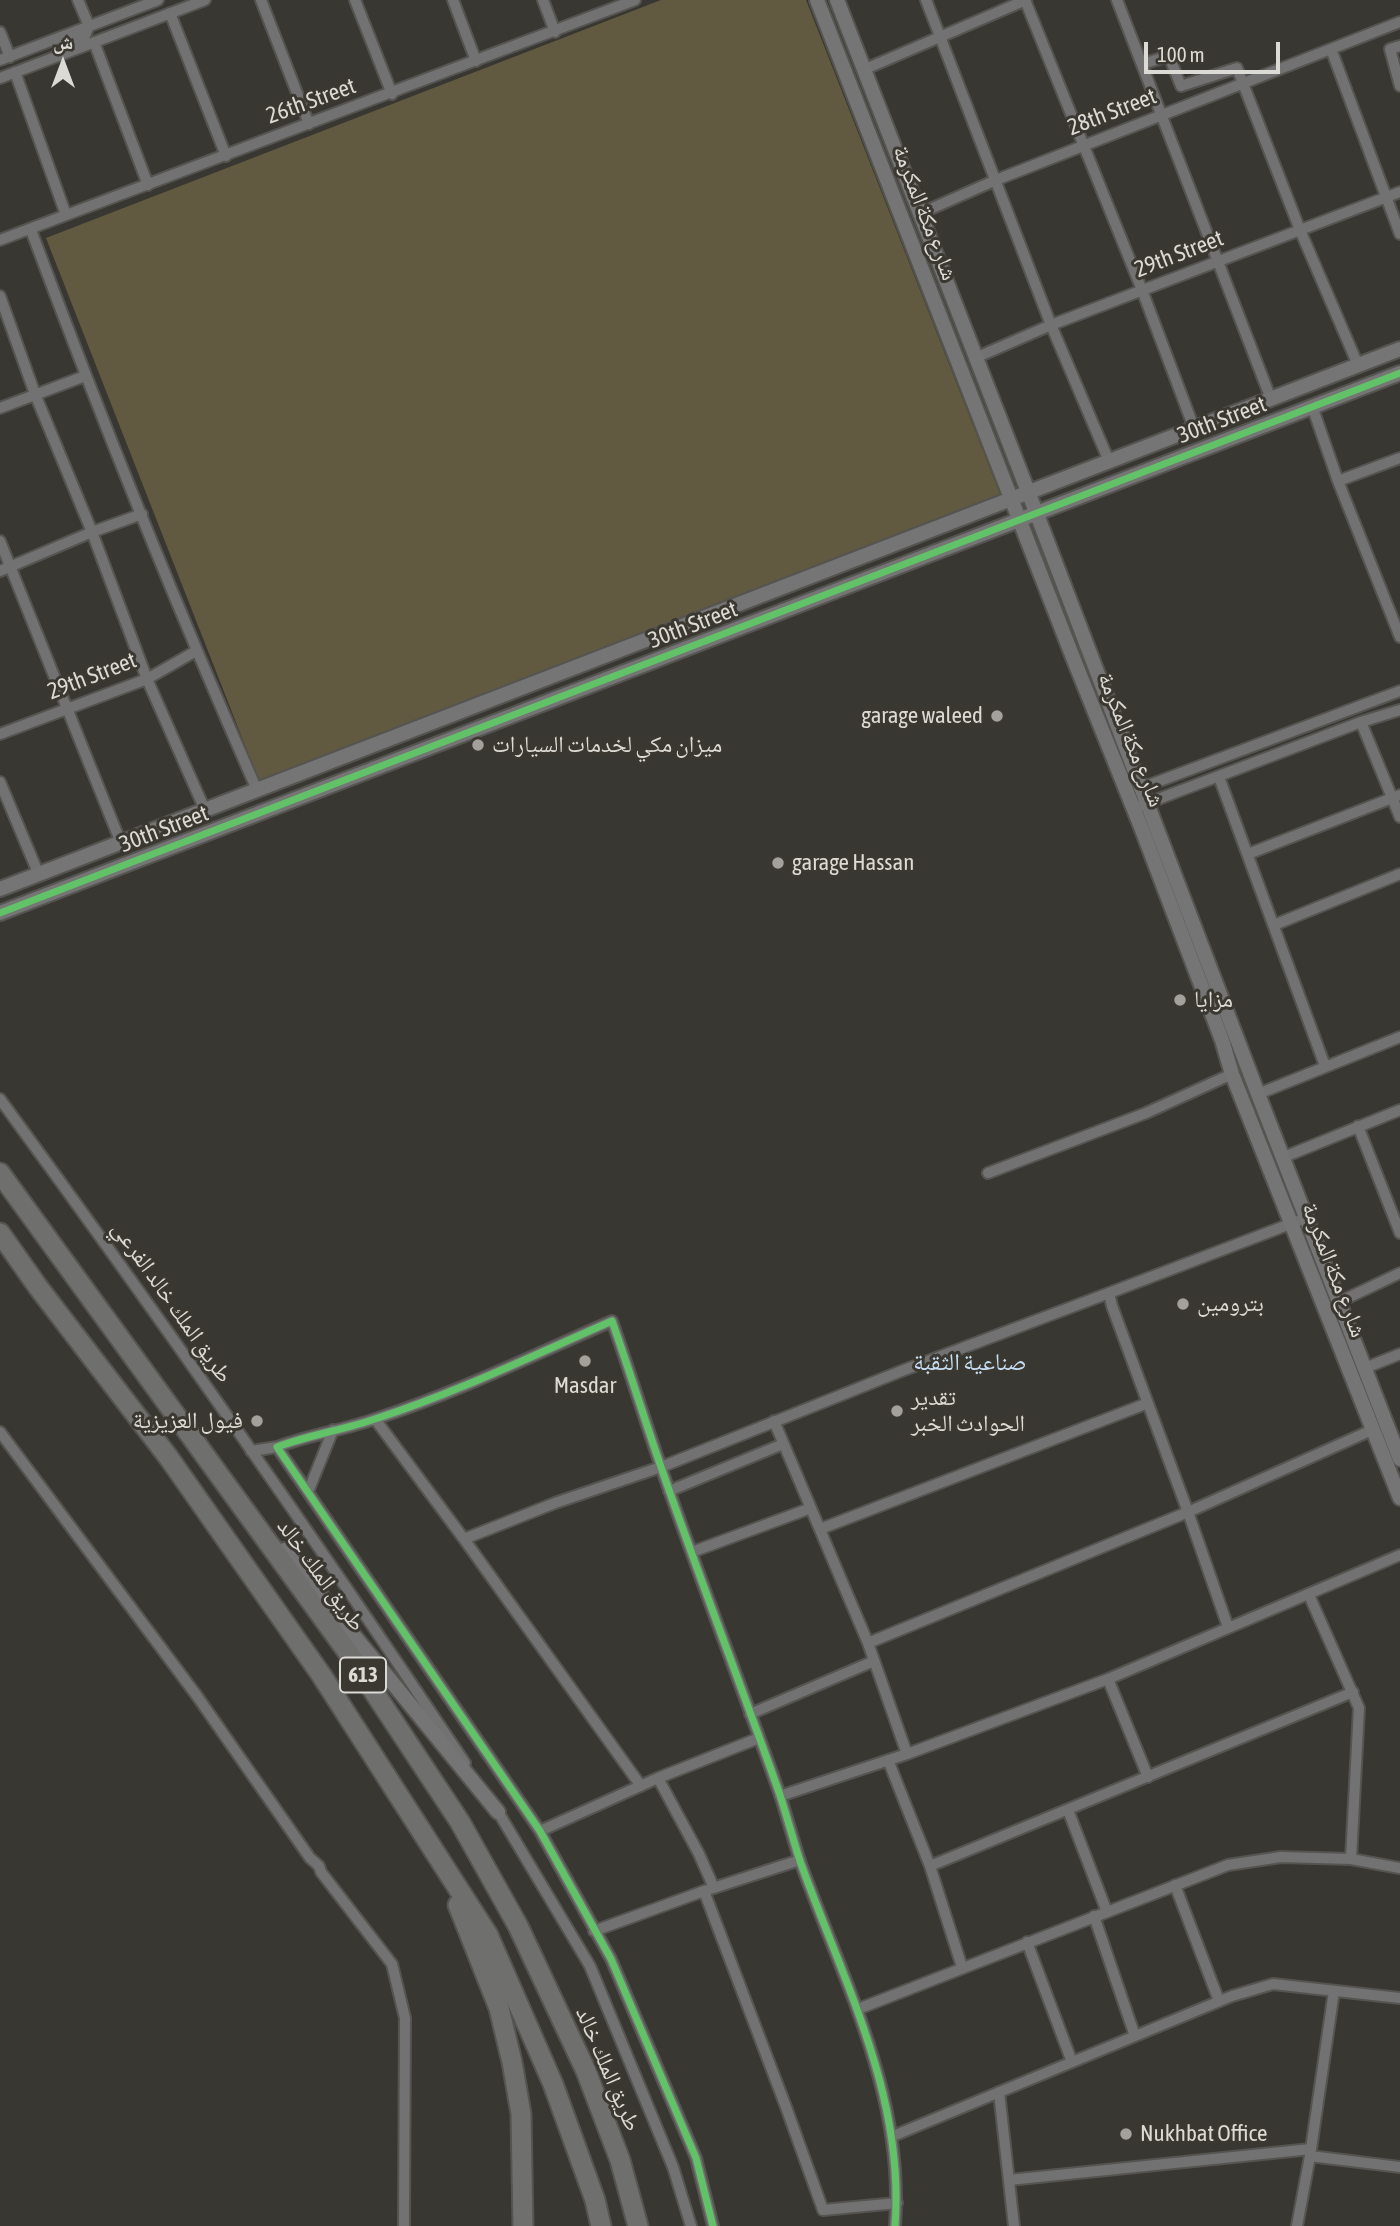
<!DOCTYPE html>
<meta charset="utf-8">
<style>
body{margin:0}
#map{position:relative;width:1400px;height:2226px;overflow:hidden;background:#383732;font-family:"Asap Condensed","Noto Naskh Arabic",sans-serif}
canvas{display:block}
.north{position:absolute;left:28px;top:28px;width:70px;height:70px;-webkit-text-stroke:5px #3a3830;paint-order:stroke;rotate:0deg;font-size:19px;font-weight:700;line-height:28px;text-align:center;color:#dcdad5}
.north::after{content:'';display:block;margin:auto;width:24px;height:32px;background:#dcdad5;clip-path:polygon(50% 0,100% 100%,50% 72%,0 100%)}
.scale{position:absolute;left:1144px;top:42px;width:136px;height:32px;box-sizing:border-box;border:4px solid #dcdad5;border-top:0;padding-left:9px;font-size:21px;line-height:24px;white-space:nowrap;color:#dcdad5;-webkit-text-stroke:5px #3a3830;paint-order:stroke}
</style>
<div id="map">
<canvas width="1400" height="2226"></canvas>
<div class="north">ش</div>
<div class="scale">100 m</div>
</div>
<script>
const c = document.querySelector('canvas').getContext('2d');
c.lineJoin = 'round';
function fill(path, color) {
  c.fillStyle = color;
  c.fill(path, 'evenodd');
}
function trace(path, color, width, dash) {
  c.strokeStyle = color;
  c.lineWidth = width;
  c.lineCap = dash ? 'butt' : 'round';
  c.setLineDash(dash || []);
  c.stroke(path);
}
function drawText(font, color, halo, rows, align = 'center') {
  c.font = font + ' "Asap Condensed","Noto Naskh Arabic",sans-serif';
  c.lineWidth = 6;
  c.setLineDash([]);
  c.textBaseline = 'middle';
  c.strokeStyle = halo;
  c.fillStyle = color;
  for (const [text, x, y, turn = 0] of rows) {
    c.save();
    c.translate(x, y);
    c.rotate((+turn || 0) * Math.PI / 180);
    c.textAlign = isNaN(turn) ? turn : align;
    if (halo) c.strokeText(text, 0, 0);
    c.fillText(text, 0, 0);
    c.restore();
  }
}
fill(new Path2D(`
 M661,0h145l194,494 -741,287 -213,-543z`), '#625a40');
const street = new Path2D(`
 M261,0l48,124
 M355,0l37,94
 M453,0l23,61
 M543,0l12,32
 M926,0l125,325 58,136
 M1025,0l117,290 52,138
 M1117,0l154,399
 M170,13l56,143
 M0,32l10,25
 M64,37l19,4 6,-15 -11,-26
 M94,42l54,143
 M1400,46l-10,3 10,37
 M1331,49l69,185
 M0,60l158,-60
 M1142,64l27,-8 12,30 56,-18 63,162 58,135
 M863,70l163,-70
 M15,72l51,143
 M0,78l205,-78
 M919,214l77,-34 404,-158
 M31,230c70,189 145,376 226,560
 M0,240l635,-240
 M0,296l35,98 57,138 55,147 58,131
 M975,358l76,-33 349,-133
 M1312,406l26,75 62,156
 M0,408l85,-32
 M1338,481l62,-23
 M0,541l121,302
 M0,571l92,-39 50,-18
 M1361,722l39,95
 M0,734l147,-55 49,-28
 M1219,777l106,289
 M0,782l39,93
 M1141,788l259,-97
 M1140,806l221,-84 39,-12
 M1248,854l152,-59
 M1274,925l126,-51
 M1258,1094l142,-57
 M0,1099c160,218 315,440 465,664
 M1358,1126l42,107
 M1284,1157l116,-47
 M988,1173l158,-60 86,-39
 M1298,1221l-189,72 3,13 76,206 184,-82
 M1339,1302l61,-29
 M1365,1368l35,-14
 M375,1419l89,120 177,247
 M774,1421l94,222 39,111
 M0,1432l197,264 113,162 9,8 2,6 71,92 13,54 -1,208
 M251,1451l26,-4
 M669,1491l114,-47
 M308,1492l25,-62
 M820,1529l328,-126
 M464,1539l91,-36 106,-36 243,-97 205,-77
 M692,1552l119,-44
 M1309,1595l50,113 -8,151
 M868,1643l320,-131 40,115
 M1108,1679l40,98
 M750,1714l124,-53
 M888,1760l42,106 32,101
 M658,1778l41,76 15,34
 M780,1796l127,-42 201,-75 292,-124
 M494,1805l96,161 83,201 18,59
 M1068,1810l39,102
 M540,1831l118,-53 101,-40
 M930,1866l423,-174
 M1175,1885l44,116
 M704,1891l82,216 37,103 74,-7
 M1094,1916l41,120
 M594,1931l110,-40 96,-31
 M1027,1942l45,120
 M858,2009l370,-144 53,-8 70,2 49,9
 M999,2092l15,134
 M893,2136l339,-140 41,-12 127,14
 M1310,2156l90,11
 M1009,2180l302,-31
 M713,2226l-17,-68 -85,-199 -71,-128 -263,-384c32,-12 66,-17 98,-28 81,-26 159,-64 237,-98 17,48 32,97 49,146 38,110 80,218 119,328 7,22 13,44 20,66 43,120 105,234 95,365
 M1297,2226l13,-70 24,-165`);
const secondary = new Path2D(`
 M817,0l257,660 67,167 81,213 10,34 168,424
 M837,0l199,512 222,582 142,365
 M0,889l1400,-540
 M0,913l1400,-540
 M284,1550l214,262`);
const highway = new Path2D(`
 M0,1173l349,481 111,168 58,104 68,145 34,89 18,66
 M0,1233l38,54 131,171 153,218 166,259 65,149 42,116 6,26
 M458,1905l41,103 13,54 9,52 2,112`);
trace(street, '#555450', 14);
trace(secondary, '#555450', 18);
trace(highway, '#555450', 23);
trace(street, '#727273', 10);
trace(secondary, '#747574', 14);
trace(highway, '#6f6f6e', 19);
trace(new Path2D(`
 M0,913l1400,-540
 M713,2226l-17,-68 -85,-199 -71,-128 -263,-384c32,-12 66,-17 98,-28 81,-26 159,-64 237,-98 17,48 32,97 49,146 38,110 80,218 119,328 7,22 13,44 20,66 43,120 105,234 95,365`), '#61c268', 7);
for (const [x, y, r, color] of [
 [997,716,7,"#a3a19c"],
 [478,745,7,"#a3a19c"],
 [778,863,7,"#a3a19c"],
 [1180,1000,7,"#a3a19c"],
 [1183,1304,7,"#a3a19c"],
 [585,1361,7,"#a3a19c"],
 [897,1411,7,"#a3a19c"],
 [257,1421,7,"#a3a19c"],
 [1126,2134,7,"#a3a19c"]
]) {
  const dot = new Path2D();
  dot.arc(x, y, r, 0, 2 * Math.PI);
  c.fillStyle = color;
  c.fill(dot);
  trace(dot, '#3a3830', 2.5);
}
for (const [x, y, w] of [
 [363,1675,46]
]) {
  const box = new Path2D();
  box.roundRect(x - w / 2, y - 17.5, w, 35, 5);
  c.fillStyle = '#3a3830';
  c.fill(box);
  trace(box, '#dcdad5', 2);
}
drawText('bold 21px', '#dcdad5', null, [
 ["613",363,1675]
]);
drawText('23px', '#dcdad5', '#3a3830', [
 ["26th Street",311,101,-20],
 ["28th Street",1112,112,-21],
 ["شارع مكة المكرمة",925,213,69],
 ["29th Street",1179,254,-21],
 ["30th Street",1222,420,-21],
 ["30th Street",693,625,-21],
 ["29th Street",92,676,-21],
 ["شارع مكة المكرمة",1131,740,68],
 ["30th Street",164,829,-21],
 ["شارع مكة المكرمة",1334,1270,69],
 ["طريق الملك خالد الفرعي",172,1302,55],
 ["طريق الملك خالد",321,1575,54],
 ["طريق الملك خالد",608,2069,67]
]);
drawText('23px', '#dcdad5', '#3a3830', [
 ["garage waleed",983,716,"right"],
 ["ميزان مكي لخدمات السيارات",492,745],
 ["garage Hassan",792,863],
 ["مزايا",1194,1000],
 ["بترومين",1197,1304],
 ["Masdar",585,1386,"center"],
 ["تقدير",911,1398],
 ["الحوادث الخبر",911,1424],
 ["فيول العزيزية",243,1421,"right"],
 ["Nukhbat Office",1140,2134]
], 'left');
drawText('24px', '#c7def5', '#3a3830', [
 ["صناعية الثقبة",970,1362]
]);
</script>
